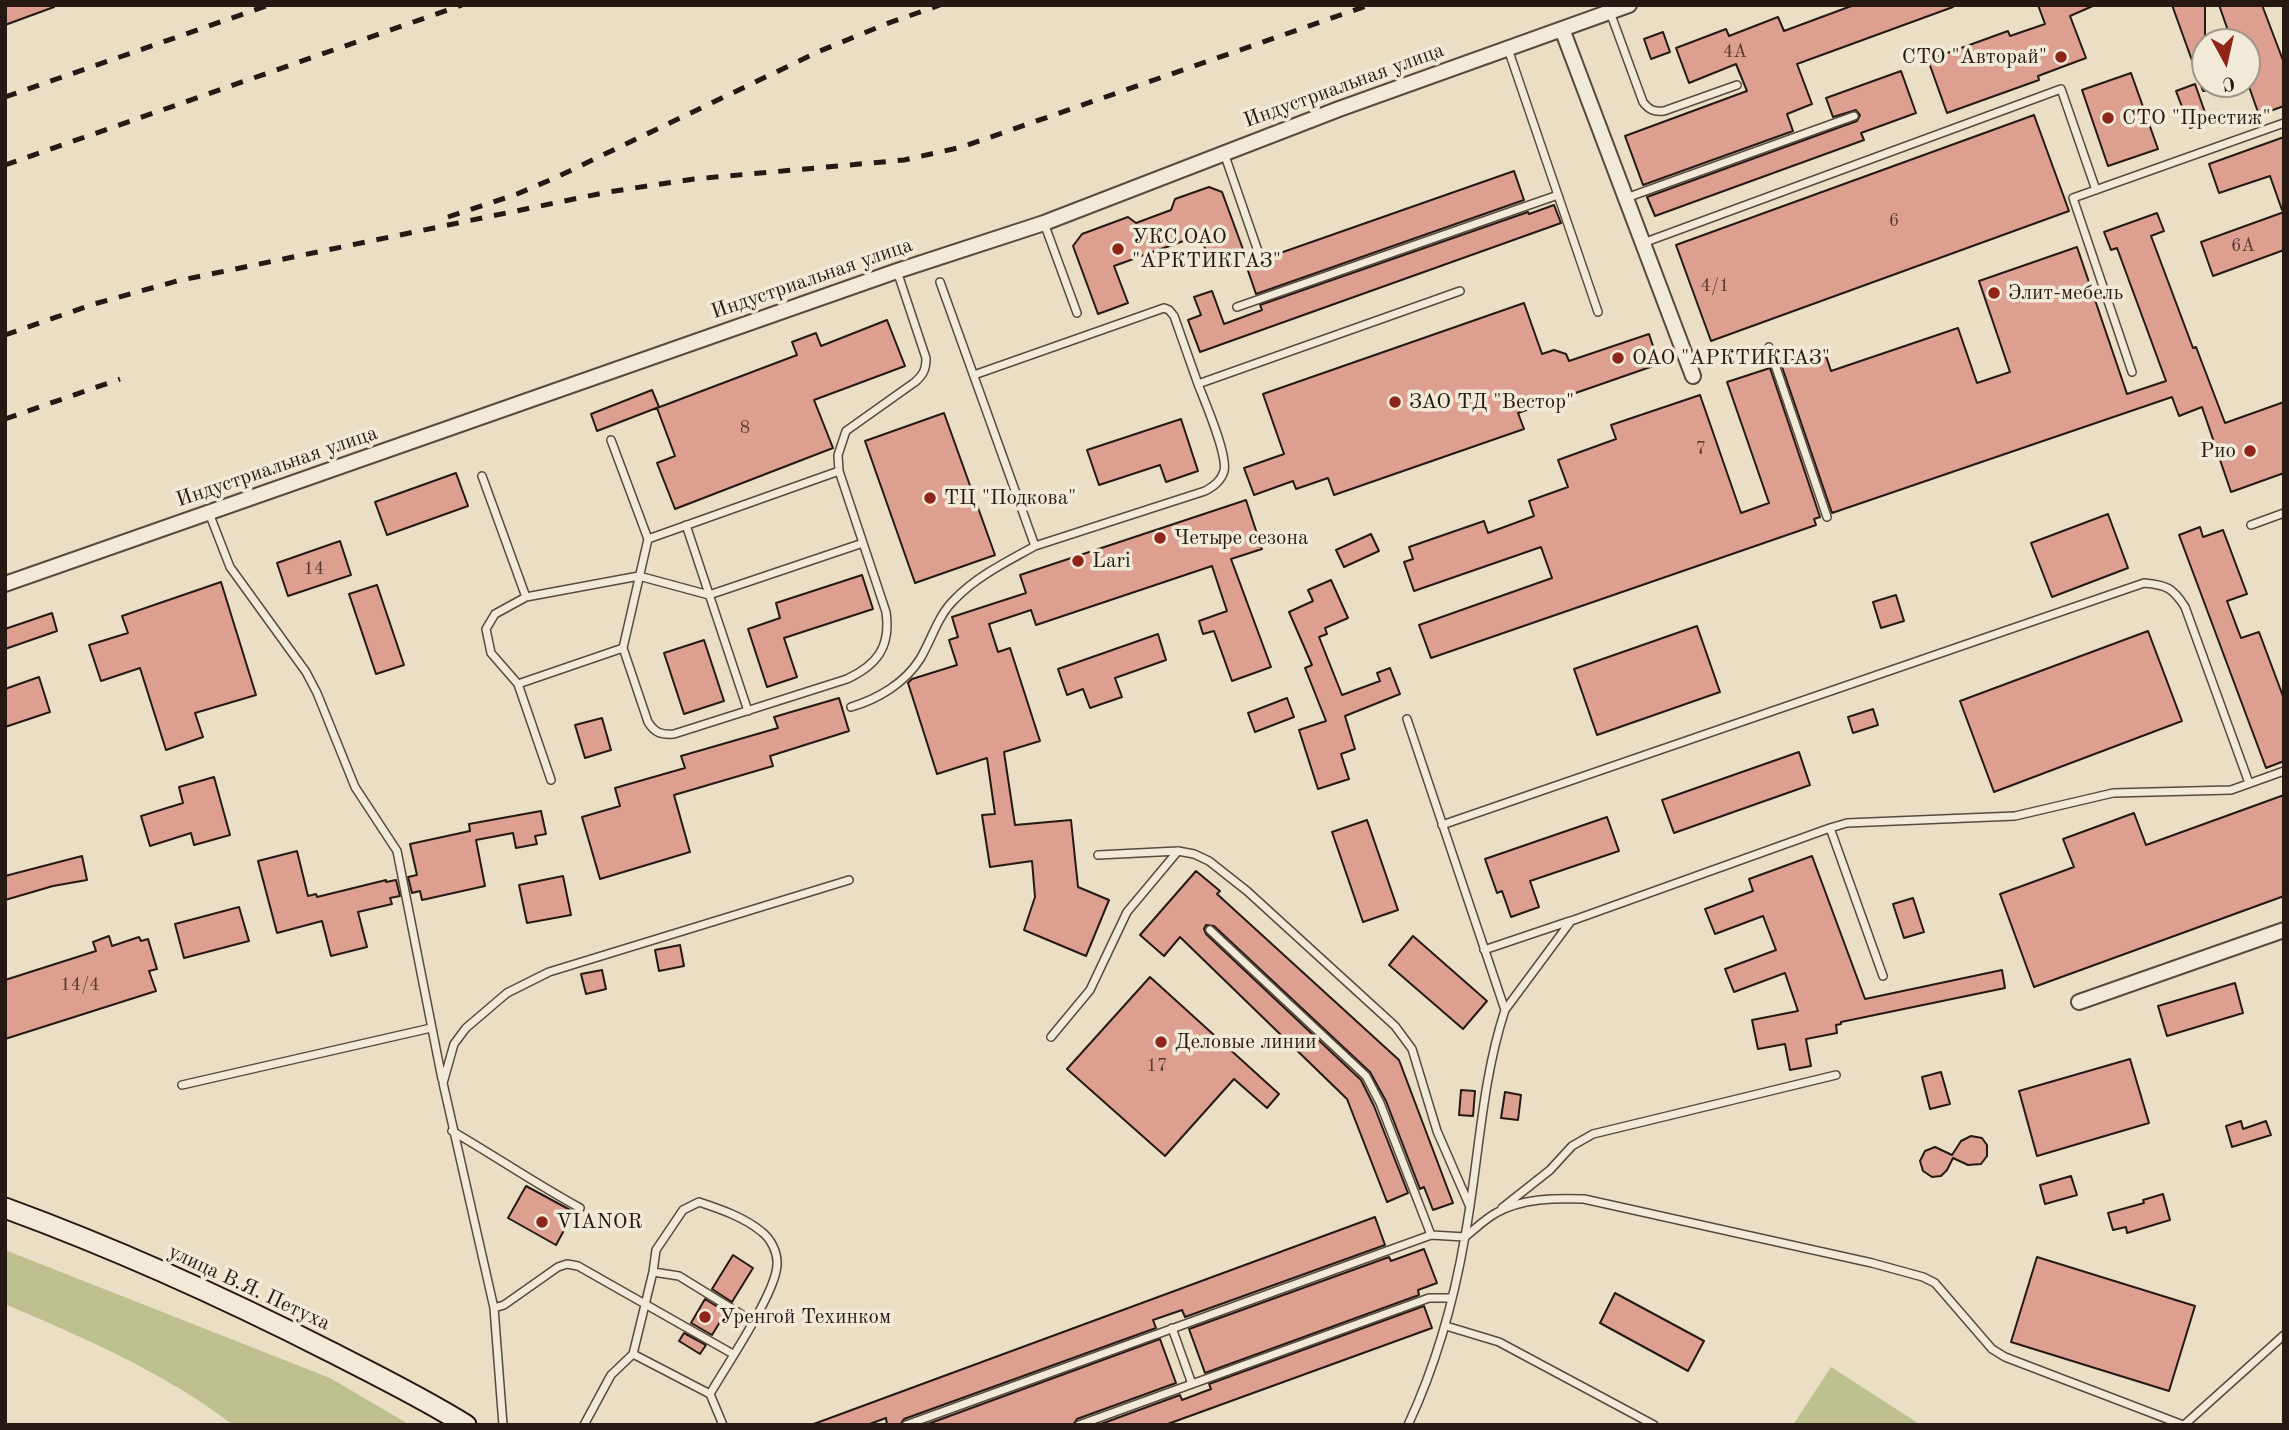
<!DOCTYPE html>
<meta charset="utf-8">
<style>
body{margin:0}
#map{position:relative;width:2289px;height:1430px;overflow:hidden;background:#eadfc4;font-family:"Old Standard TT",serif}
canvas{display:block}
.frame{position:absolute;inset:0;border:7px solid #261913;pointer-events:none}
.north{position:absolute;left:2191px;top:28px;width:70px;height:70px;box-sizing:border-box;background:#f1ead9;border:2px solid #a0968a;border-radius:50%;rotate:172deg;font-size:19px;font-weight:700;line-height:28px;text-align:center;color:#261913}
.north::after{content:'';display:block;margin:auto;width:24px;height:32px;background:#8f2418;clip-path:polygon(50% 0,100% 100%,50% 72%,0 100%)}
</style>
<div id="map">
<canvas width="2289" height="1430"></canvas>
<div class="frame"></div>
<div class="north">С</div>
</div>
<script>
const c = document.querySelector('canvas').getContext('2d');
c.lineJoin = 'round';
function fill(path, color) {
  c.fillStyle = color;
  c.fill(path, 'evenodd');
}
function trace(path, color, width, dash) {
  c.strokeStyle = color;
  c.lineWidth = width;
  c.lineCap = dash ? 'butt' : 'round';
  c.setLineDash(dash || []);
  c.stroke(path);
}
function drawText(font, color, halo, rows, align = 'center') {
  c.font = font + ' "Old Standard TT",serif';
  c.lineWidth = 7;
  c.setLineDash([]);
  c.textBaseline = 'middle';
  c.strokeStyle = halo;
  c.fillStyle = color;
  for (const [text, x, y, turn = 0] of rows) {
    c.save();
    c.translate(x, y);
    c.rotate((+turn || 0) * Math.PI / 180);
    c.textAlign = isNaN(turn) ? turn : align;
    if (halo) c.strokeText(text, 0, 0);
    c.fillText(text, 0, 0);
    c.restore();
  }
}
fill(new Path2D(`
 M5,1250l325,128 80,47h-177c-69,-53 -149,-87 -228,-121z
 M1831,1367l90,58h-128z`), '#bfc08f');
const building = new Path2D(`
 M5,5h49v2l-49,18z
 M1854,5h99v2l-156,57 15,40 -25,10 6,17 -150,54 -18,-49 122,-45 -11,-27 -47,19 -13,-35 50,-19 3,7 49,-19 6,14z
 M2038,5h57l-25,11 16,42 -48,18 1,4 -92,33 -19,-53 80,-29 2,5 35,-12z
 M2172,5h33v86h-2z
 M2219,5h43l22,58v43l-25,9 -12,-34v-39h-15z
 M1663,32l7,20 -19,7 -7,-20z
 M1901,71l15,42 -55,20 3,7 -209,76 -8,-19 210,-76 3,-6 -4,-5 -23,7 -7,-19z
 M2131,73l27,76 -50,17 -26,-76z
 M2195,84l13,37 -18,7 -14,-37z
 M2034,115l35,96 -358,130 -35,-96z
 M2284,137v73h-2l-12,-34 -51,17 -10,-29z
 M1514,171l10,29 -268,94 -10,-29z
 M1209,187l13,5 22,60 -33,12 -11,-29 -86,31 14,37 -30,11 -25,-68 9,-12 46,-17 8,6 35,-13 4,-11z
 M1554,205l7,18 -361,129 -12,-32 13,-5 -7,-18 18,-6 12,33 38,-14 -2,-5 268,-93 1,2z
 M2284,212v38l-71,26 -12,-34z
 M2157,213l7,18 -13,5 42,112 3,-1 29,76 59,-21v71l-53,19 -29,-85 -23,9 -7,-19 -340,116 -51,-149 43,-14 7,21 127,-43 19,55 33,-11 -31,-91 98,-34 50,147 39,-13 -49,-133 -6,2 -7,-18z
 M1524,303l18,51 12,-4 12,4 3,7 80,-27 10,30 -141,49 6,16 -190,66 -6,-17 -32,11 -3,-8 -39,14 -10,-27 40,-14 -21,-60z
 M887,320l18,46 -91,34 19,48 -158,61 -18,-46 18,-7 -18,-48 140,-53 -5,-13 24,-9 5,13z
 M1770,368l50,149 -6,2 2,6 -385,133 -12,-33 133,-47 -11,-31 -127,44 -10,-29 9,-3 -4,-12 75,-26 4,12 46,-17 -5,-15 39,-14 -10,-27 58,-21 -5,-14 89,-30 41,118 28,-10 -42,-121z
 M652,390l7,17 -62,24 -6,-17z
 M944,413l51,142 -80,28 -50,-142z
 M1181,419l17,52 -32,11 -6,-17 -61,20 -12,-35z
 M456,473l12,33 -81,29 -12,-33z
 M1246,500l16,49 -31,10 40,108 -39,14 -18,-50 -11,3 -4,-13 28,-10 -15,-45 -176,59 -5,-15 -42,14 9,28 12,-4 30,93 -36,11 11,73 56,-5 7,67 31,13 -23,56 -62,-26 11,-33 -3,-36 -42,6 -8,-52 13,-1 -8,-56 -50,16 -29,-91 4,-4 45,-14 -8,-25 9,-3 -6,-20 74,-24 -6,-18z
 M2108,514l20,54 -76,29 -21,-54z
 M2200,527l3,10 20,-7 24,64 -20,7 14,37 18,-6 25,67v62l-18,7 -87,-233z
 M1371,534l8,17 -35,16 -8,-17z
 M340,541l11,34 -63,21 -11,-33z
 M862,575l11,34 -89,29 13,39 -30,10 -19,-58 32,-11 -4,-15z
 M1331,580l17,38 -23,10 2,6 -8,3 23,58 38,-14 -3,-8 13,-5 10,26 -55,22 10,33 -14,5 8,25 -31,10 -19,-59 27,-9 -21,-53 7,-3 -23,-53 24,-11 -5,-11z
 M221,582l35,113 -61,18 8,24 -37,13 -26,-82 -39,13 -12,-36 39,-12 -6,-17z
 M377,585l27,80 -28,9 -27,-80z
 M1896,595l8,26 -23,7 -8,-26z
 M52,613l5,18 -52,18v-20z
 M1697,626l23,66 -123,43 -23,-66z
 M2148,631l34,90 -188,71 -34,-91z
 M1158,634l8,26 -51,18 7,19 -32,11 -7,-19 -16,6 -9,-26z
 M704,640l20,61 -40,13 -20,-61z
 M39,677l11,35 -45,15v-38z
 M839,698l10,33 -79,25 3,10 -99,29 16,57 -90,27 -18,-62 38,-11 -5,-18 70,-20 -4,-12 97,-28 -4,-11z
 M1287,698l7,19 -39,15 -7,-19z
 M1873,709l5,16 -25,8 -5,-16z
 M602,718l9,32 -26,8 -10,-33z
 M1799,752l11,33 -136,48 -12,-33z
 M214,777l16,58 -36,10 -3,-12 -41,13 -9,-30 42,-13 -4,-16z
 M2284,795v101l-250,91 -34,-93 74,-27 -11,-28 71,-26 12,32z
 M541,811l5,23 -11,2 2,8 -21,4 -3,-15 -37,7 9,46 -63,14 -2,-9 -8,2 -4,-16 9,-2 -7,-31 60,-13 -1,-7z
 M1607,817l12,34 -89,30 9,26 -28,10 -9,-26 -5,2 -12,-34z
 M1367,820l31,90 -35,12 -31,-90z
 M297,851l11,45 8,-2 1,3 69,-17v2l10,-2 4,16 -10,2 2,6 -34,8 9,35 -36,9 -9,-35 -45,12 -19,-72z
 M82,856l5,24 -34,6 -48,14v-24z
 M1812,856l53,143 137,-29 3,18 -164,34v2l-5,1 1,8 -31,6 5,27 -21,4 -5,-26 -27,5 -6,-29 46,-9 -13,-38 -51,19 -9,-23 51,-19 -13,-34 -48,18 -10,-25 48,-18 -4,-12z
 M1196,871l24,20 -3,3 182,166 54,143 -20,7 -9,-23 -4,2 -34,-88 -16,-29 -156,-146 -8,-1 -2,4 2,5 155,146 13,26 34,87 -21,9 -40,-103 -167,-162 -16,19 -24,-21z
 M563,876l8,39 -44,8 -8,-38z
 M1913,898l11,34 -20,6 -11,-34z
 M239,907l10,34 -65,17 -9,-34z
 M109,936l3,10 27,-9 2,4 7,-2 9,30 -8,2 7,20 -151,48v-59l91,-29 -3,-9z
 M1413,936l74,65 -24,28 -74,-64z
 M680,945l4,21 -25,5 -4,-21z
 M602,970l4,19 -20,5 -5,-20z
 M1150,977l129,117 -12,14 -33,-29 -69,77 -98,-87z
 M2235,983l8,30 -76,23 -9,-30z
 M2130,1059l19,64 -112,33 -18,-65z
 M1941,1072l9,32 -20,5 -8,-32z
 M1461,1090l14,1 -2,25 -14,-1z
 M1505,1092l16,3 -3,25 -17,-2z
 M2241,1121l2,8 23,-8 5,14 -39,12 -6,-21z
 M1971,1136l11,2 5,7v11l-6,8 -13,1 -15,-7 -6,12 -6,6 -9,1 -9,-6 -3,-10 5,-10 10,-4 17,8 9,-14z
 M2071,1176l6,19 -32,9 -5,-19z
 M526,1186l48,26 -18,33 -48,-27z
 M2163,1194l7,26 -43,13 -1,-6 -13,3 -5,-17 36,-10 -1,-3z
 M1375,1217l10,28 -200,72 -3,-7 -29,10 3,8 -252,91 -4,6h-13l-1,-7 -19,7h-56z
 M1424,1249l13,34 -19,7 1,5 -214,78 -16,-44 200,-72 2,4z
 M733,1255l20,13 -21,34 -20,-13z
 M2037,1257l158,49 -26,85 -158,-49z
 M1615,1293l89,48 -16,30 -88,-48z
 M705,1299l21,13 -14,23 -21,-12z
 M1424,1306l8,22 -267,97h-67l82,-30 2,5 29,-11 -2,-5z
 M684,1333l22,12 -6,9 -21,-13z
 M1160,1339l16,44 -99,36 -4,6h-148z`);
fill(building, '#dd9f90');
trace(building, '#261913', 2);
const lane = new Path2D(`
 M1610,12l33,90c6,8 11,10 21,9l73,-26
 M1508,49l90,263
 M1224,153l35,101
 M1626,198l228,-82
 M1044,223l33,90
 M1643,243l418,-154 35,101
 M940,282l95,264 170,-55c9,-5 16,-10 19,-20 4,-16 -19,-69 -26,-87l262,-93
 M1237,307l321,-112
 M1769,347l58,170
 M2132,372l-59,-174 211,-75
 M974,375l190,-67 5,2 5,6 24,68
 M611,440l37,99 -25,109 25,74c7,11 13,13 26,12l173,-55c30,-14 44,-32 39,-67l-47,-141
 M482,476l44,121 113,-21 70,19 154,-52
 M209,513l21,54 76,105 11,21 38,94 42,64 45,228
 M686,525l62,186
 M2251,525l33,-12
 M648,539l191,-68 -1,-16 8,-24 69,-49c8,-7 11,-12 11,-24l-29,-87
 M518,684l-27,-31 -5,-24 9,-15 31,-17
 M851,707c27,-8 54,-24 69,-48 12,-20 18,-44 35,-60 22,-23 53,-38 80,-53
 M1407,719l98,291c-24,73 -26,151 -40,226 -11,65 -29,129 -57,189
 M551,780l-33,-96 105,-36
 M1442,825l702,-242c23,2 29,5 41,24l64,176
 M1098,855l80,-4 16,3 15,7 38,30 148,135 17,23 25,82 33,76
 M1210,930l156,146 14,27 51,132 34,2c10,-8 20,-18 31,-24 26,-15 60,-15 88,-14l288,64 51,14 12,6 57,66 13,8 178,68
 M1484,950l86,-29
 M1883,976l-53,-148 17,-5 168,-7 98,-23 118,-3 53,-19
 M1505,1010l66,-89 259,-93
 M1051,1037l39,-47 37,-78 51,-61
 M182,1085l249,-57
 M452,1131c43,25 84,53 128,77
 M1502,1208l48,-38 22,-24 21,-12 243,-59
 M653,1272l26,4 73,45
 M494,1308l10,-3 54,-38 9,-3 11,2 155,88
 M1446,1326l53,16 155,83
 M1172,1328l20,56
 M633,1354l20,-82 3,-22 27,-40 16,-8c21,7 45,15 63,30 9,7 16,21 15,33 -1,28 -51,101 -67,129
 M503,1425l-9,-117 -51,-225 11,-39 12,-16 41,-35 42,-21 300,-92
 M584,1425l27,-50 22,-21 77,40 13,31
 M906,1425l525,-190
 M1079,1425l350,-127h23
 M2184,1425l100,-90`);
const street = new Path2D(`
 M1562,29l131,347
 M5,584l892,-313 147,-48 295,-114 290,-104
 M2079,1002l205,-72`);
const secondary = new Path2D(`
 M5,1208c112,41 220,90 326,144 45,23 92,46 135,73`);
trace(lane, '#574a3f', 10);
trace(street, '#574a3f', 18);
trace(secondary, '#261913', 23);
trace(lane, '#f1ead9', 7);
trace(street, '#f1ead9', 14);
trace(secondary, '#f1ead9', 19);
trace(new Path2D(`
 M5,97l264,-92
 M5,165l457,-160
 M448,217l69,-23 40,-17 263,-126 66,-27 54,-19
 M5,335l89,-31 83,-23 431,-89 86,-13 210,-19 58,-13 407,-142
 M5,419l115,-40`), '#261913', 5, [12, 12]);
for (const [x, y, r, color] of [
 [2061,57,7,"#8f2418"],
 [2108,118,7,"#8f2418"],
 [1118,249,7,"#8f2418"],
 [1994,293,7,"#8f2418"],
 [1618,358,7,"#8f2418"],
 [1395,402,7,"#8f2418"],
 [2250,451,7,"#8f2418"],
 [930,498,7,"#8f2418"],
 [1160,538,7,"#8f2418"],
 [1078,561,7,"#8f2418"],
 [1161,1042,7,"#8f2418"],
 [542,1222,7,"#8f2418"],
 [705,1317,7,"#8f2418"]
]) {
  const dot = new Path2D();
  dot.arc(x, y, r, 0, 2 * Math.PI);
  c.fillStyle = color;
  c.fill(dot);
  trace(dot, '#f1ead9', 2.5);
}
drawText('18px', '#543a32', null, [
 ["4А",1735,52],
 ["6",1894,221],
 ["6А",2243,246],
 ["4/1",1715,286],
 ["8",745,428],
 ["7",1701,449],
 ["14",314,569],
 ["14/4",80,985],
 ["17",1157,1066]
]);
drawText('21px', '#261913', '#f1ead9', [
 ["СТО \"Авторай\"",2047,57,"right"],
 ["СТО \"Престиж\"",2122,118],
 ["УКС ОАО",1132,237],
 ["\"АРКТИКГАЗ\"",1132,261],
 ["Элит-мебель",2008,293],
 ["ОАО \"АРКТИКГАЗ\"",1632,358],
 ["ЗАО ТД \"Вестор\"",1409,402],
 ["Рио",2236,451,"right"],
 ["ТЦ \"Подкова\"",944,498],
 ["Четыре сезона",1174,538],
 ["Lari",1092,561],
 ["Деловые линии",1175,1042],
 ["VIANOR",556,1222],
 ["Уренгой Техинком",719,1317]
], 'left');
drawText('21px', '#261913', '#f1ead9', [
 ["Индустриальная улица",1344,86,-20],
 ["Индустриальная улица",812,279,-19],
 ["Индустриальная улица",277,467,-19],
 ["улица В.Я. Петуха",249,1288,25]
]);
</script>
